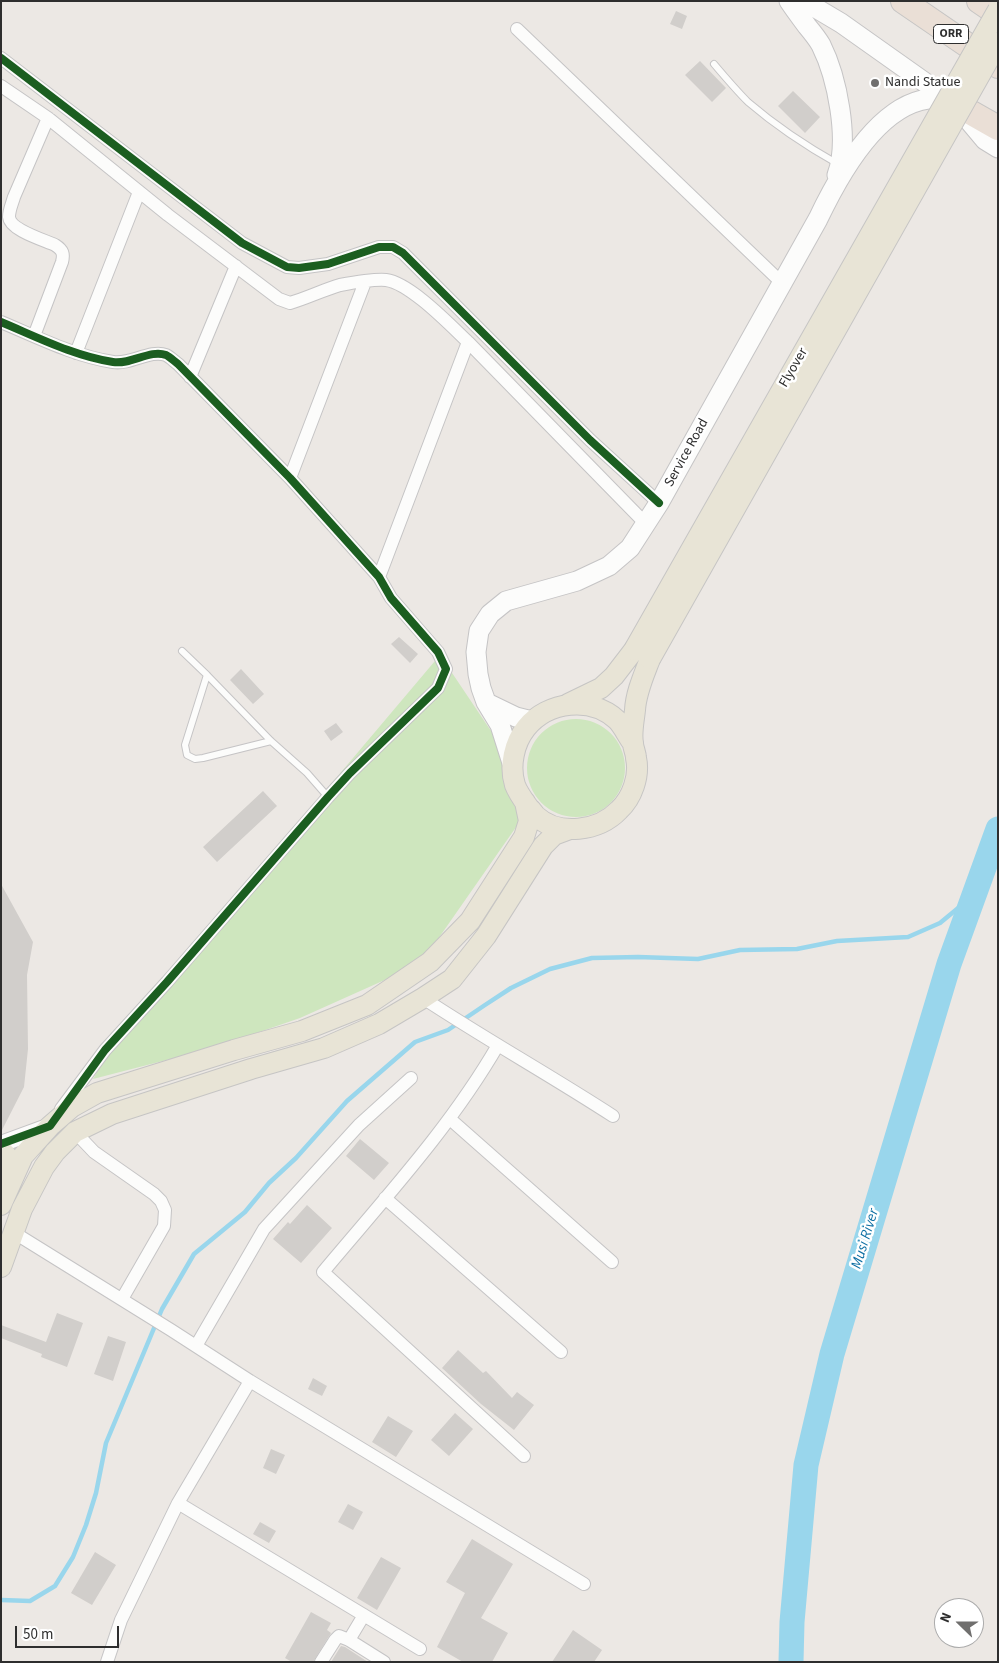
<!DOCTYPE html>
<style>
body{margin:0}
#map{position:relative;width:999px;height:1663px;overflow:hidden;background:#ece8e4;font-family:"Source Sans 3",sans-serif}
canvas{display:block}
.frame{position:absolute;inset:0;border:2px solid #2e2e2e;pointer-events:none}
.north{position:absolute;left:934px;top:1598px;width:50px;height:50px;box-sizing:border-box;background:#fff;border:1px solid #ababab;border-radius:50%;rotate:292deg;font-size:14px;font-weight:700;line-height:20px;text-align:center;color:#2e2e2e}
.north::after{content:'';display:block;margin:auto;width:18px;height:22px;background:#706f6e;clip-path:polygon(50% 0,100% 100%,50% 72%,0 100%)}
.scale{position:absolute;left:15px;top:1626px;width:104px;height:22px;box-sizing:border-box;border:2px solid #2e2e2e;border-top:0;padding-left:6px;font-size:15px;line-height:18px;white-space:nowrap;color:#2e2e2e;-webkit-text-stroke:4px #fff;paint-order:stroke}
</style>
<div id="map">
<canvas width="999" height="1663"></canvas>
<div class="frame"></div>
<div class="north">N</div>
<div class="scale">50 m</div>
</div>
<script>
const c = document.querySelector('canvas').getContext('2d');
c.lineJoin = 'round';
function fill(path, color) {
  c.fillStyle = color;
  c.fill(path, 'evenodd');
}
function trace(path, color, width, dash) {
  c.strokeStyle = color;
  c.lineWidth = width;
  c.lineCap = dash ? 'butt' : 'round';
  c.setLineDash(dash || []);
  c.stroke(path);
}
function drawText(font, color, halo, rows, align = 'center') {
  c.font = font + ' "Source Sans 3",sans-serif';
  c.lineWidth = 5;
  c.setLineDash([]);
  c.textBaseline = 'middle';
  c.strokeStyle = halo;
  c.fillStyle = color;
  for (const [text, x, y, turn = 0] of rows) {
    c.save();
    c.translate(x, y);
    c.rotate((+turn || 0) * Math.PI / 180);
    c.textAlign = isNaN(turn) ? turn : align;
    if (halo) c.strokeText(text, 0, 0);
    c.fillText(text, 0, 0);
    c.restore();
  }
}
fill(new Path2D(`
 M440,655l49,73 13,16 19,76 -90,129 -44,30 -87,39 -87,30 -120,31 16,-28 92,-113z
 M527 768a49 49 0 1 1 98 0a49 49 0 1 1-98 0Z`), '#cee6be');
trace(new Path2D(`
 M1,1600l29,1 25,-15 18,-29 13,-32 10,-32 10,-50 56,-134 32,-55 51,-42 24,-29 27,-25 51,-57 68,-59 33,-12 37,-25 26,-17 39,-19 42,-11 46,-1 60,2 42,-9 57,-1 40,-8 71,-4 32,-14 34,-28`), '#99d6ec', 4.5);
trace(new Path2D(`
 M791,1662l1,-40 14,-157 26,-111 117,-390 49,-135`), '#99d6ec', 25);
fill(new Path2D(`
 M676,11l11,5 -5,13 -12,-5z
 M700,61l26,27 -14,14 -27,-27z
 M793,91l27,26 -15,16 -27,-27z
 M399,637l19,17 -8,9 -19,-19z
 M241,669l23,25 -11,10 -23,-24z
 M336,723l7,9 -12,9 -7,-10z
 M263,791l14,15 -60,56 -14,-15z
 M1,884l32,58 -6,33 1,74 -4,38 -23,45z
 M360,1139l29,24 -15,17 -28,-24z
 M307,1205l25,23 -31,35 -28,-24 15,-17 2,2z
 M57,1313l26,10 -16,44 -26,-10 1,-3 -41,-16v-13l45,17z
 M108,1336l18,6 -13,39 -19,-7z
 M458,1350l25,23 3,-2 26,27 5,-6 17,13 -20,25 -33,-26 -39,-36z
 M313,1378l14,8 -5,10 -14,-7z
 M455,1413l18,16 -24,27 -18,-16z
 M388,1416l25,15 -17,26 -24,-15z
 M271,1449l14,6 -9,19 -13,-6z
 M348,1504l15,8 -10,18 -15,-8z
 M260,1522l16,9 -7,12 -16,-9z
 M472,1539l41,25 -32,54 27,15 -16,29h-29l-26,-15 28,-54 -19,-11z
 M95,1552l21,13 -24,40 -21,-12z
 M381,1557l20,11 -24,42 -20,-12z
 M311,1612l20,11 -4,7 4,3 -18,29h-21l-7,-4z
 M573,1630l29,20 -8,12h-42z
 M341,1646l4,1 23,15h-37z`), '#d1cecb');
const service = new Path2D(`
 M714,64c11,13 22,26 34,38 28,24 58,44 90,62
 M182,651l25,24 64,66 36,32 21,24
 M207,675l-22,70 2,10 8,4 8,-1 68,-17`);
const minor = new Path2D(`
 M517,29l265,254
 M1,58l241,185 45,24 12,1 29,-4 51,-17h14l10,6 187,187 69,63
 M1,86l47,32 120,97 111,84 11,4c17,-5 33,-13 50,-18 11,-2 36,-6 46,-5 24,3 64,45 82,62l178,182
 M1,322c36,15 73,34 112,40 18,3 37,-13 53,-7 4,2 8,6 12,9l112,114 89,99 12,21 47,54 8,17 -8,19 -88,85 -22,24 -161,185 -62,68 -44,59
 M34,336l28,-74c2,-8 1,-12 -7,-17 -11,-5 -45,-15 -46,-28 0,-7 3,-13 5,-20l34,-79
 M76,353l63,-161
 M190,377l46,-111
 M290,478l75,-196
 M379,577l89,-235
 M423,998c62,41 127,77 190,118
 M498,1045c-48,83 -114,154 -175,227l201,184
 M450,1119l162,143
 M75,1132l19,20 60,42 7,7 4,9 -1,16 -42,73
 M385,1198l176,154
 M13,1232l158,98 79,51 334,203
 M196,1346l68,-117 95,-104 52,-47
 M178,1503l242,146
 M349,1640l15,-25
 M107,1662l14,-42 57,-117 72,-122
 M321,1662l14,-22 4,-4 10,4 35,22`);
const tertiary = new Path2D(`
 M1,1144l49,-18`);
const secondary = new Path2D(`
 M789,1c6,9 12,17 18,25 5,6 10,12 14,19 16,32 29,95 16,130
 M804,1l37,22 113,80 31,37 13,8
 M487,703l29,14 16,4
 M512,763l-12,-38 -14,-23 -5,-14 -3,-14 -2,-22 3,-21 11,-17 16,-13 71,-20 32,-15 21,-18 29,-45 159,-284c20,-42 59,-113 110,-120 8,-2 18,3 26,4`);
const primary = new Path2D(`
 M568,704l33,-16 13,-12 20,-26
 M632,742c-5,-7 -9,-16 -15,-22 -26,-24 -69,-19 -91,8 -12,15 -17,38 -11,57 3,8 9,16 14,23 3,2 5,6 7,8 23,21 63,15 83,-6 13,-12 21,-34 17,-52 0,-5 -3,-10 -3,-15 -2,-10 1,-23 2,-33 1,-18 9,-35 15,-51
 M1,1150c11,9 11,18 9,32
 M1,1205l22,-49 27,-30 22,-19 25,-14 137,-43 68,-19 65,-26 63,-43 40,-41 54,-84 5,-16 -4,-19
 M1,1267l21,-58 22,-42 11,-15 20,-20 37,-18 139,-45 73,-21 55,-24 44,-26 29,-19 34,-43 57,-90 11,-11 16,-6`);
const motorway = new Path2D(`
 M903,1l95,65
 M979,1l19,13
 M954,103l44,25`);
trace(service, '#c5c4c5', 8);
trace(minor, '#c5c4c5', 14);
trace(tertiary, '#c5c4c5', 18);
trace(secondary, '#c5c4c5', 21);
trace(primary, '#c6c5c4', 22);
trace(motorway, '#c6c5c4', 26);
trace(service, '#fcfcfb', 6);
trace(minor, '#fcfcfb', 12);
trace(tertiary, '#fcfcfb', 16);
trace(secondary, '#fcfcfb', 19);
trace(primary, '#e8e4d6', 20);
trace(motorway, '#eadfd6', 24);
const primaryBridge = new Path2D(`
 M634,650l364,-640
 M650,659l348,-616`);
trace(primaryBridge, '#c6c5c4', 22, []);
trace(primaryBridge, '#e8e4d6', 20);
trace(new Path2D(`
 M1,58l241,185 45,24 12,1 29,-4 51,-17h14l10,6 187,187 69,63
 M1,322c36,15 73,34 112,40 18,3 37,-13 53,-7 4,2 8,6 12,9l112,114 89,99 12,21 47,54 8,17 -8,19 -88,85 -22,24 -161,185 -62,68 -55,76 -49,18`), '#1b5e20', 8);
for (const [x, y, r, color] of [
 [875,83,5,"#706f6e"]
]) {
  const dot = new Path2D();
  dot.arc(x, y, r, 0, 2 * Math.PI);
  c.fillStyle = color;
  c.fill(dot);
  trace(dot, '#fff', 2);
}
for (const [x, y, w] of [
 [951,34,35]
]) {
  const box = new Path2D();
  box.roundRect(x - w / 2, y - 9.5, w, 19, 4);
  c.fillStyle = '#fff';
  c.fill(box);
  trace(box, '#2e2e2e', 1);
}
drawText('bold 12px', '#2e2e2e', null, [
 ["ORR",951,34]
]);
drawText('14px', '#2e2e2e', '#fff', [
 ["Nandi Statue",885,83]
], 'left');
drawText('14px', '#2e2e2e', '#fff', [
 ["Flyover",794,368,-60],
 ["Service Road",687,453,-61]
]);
drawText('italic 15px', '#0d6fa3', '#fff', [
 ["Musi River",866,1239,-73]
]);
</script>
